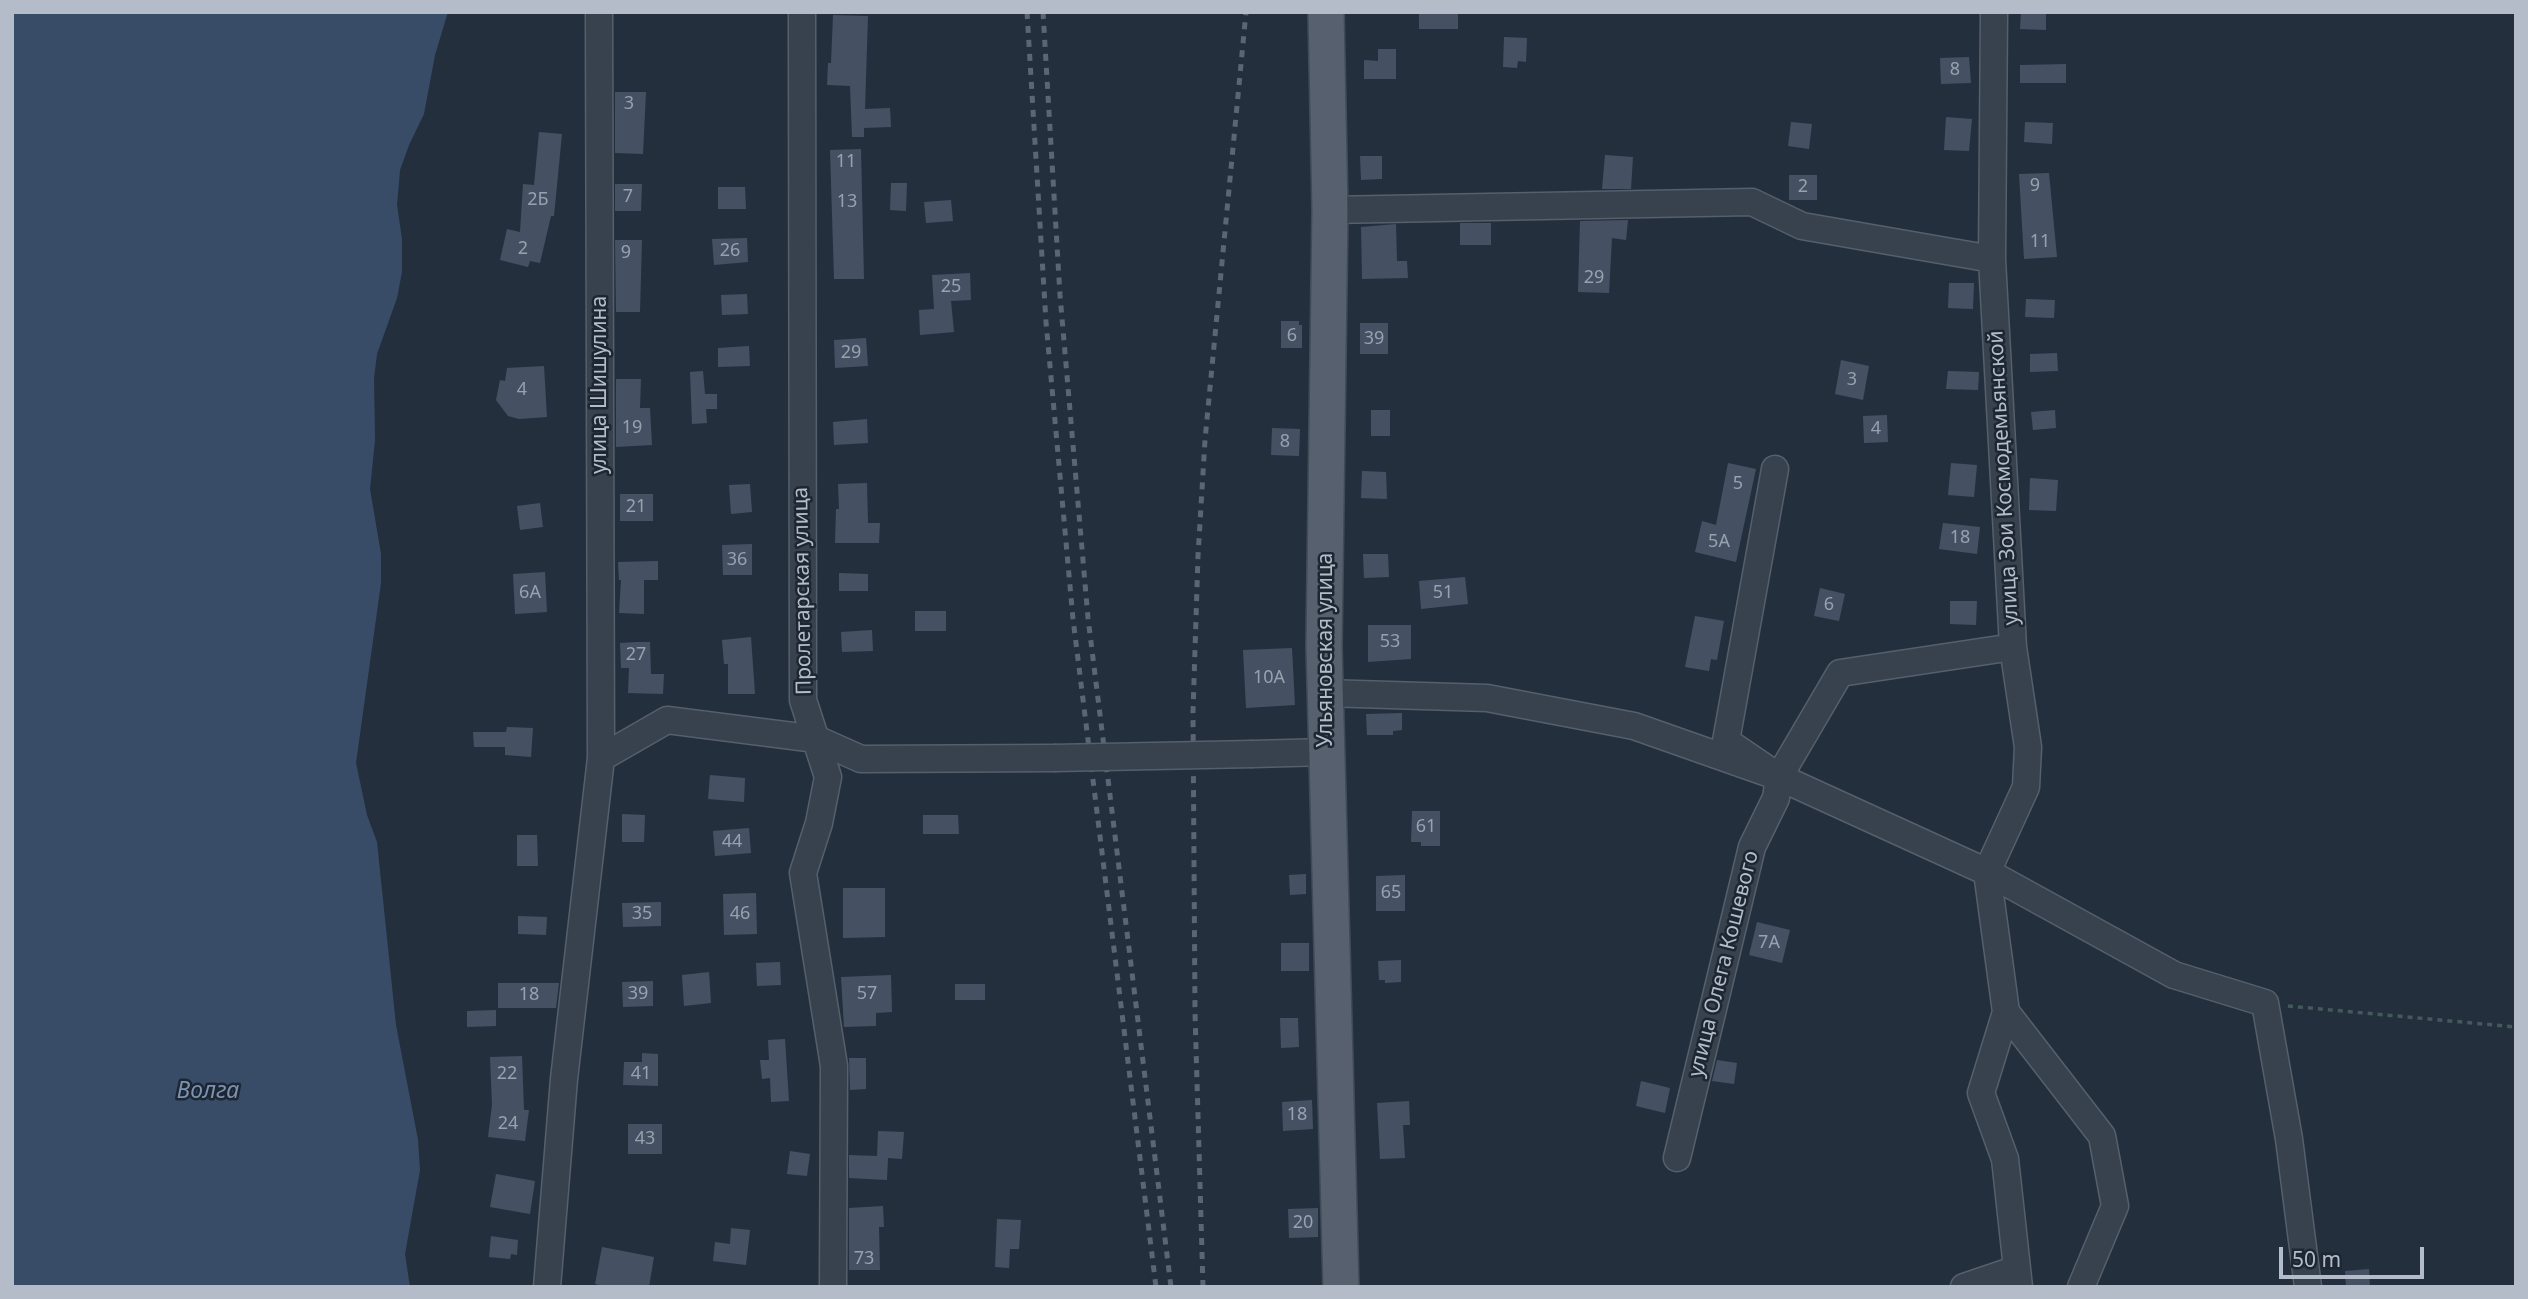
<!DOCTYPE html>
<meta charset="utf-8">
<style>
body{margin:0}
#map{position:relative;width:2528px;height:1299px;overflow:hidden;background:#242f3e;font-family:"Noto Sans",sans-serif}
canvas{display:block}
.frame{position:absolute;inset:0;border:14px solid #b4bcc9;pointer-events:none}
.scale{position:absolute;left:2279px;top:1247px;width:145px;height:32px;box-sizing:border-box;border:4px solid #b4bcc9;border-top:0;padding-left:9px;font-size:21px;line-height:24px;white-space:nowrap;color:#b4bcc9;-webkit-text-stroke:5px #1d2633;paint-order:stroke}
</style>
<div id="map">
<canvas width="2528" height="1299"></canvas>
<div class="frame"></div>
<div class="scale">50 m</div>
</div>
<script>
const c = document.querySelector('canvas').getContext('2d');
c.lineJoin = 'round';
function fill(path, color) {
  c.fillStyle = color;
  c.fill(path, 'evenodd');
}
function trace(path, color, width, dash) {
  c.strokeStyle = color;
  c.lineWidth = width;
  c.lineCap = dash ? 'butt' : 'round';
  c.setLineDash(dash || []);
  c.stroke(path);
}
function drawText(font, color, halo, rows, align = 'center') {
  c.font = font + ' "Noto Sans",sans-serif';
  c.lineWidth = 5;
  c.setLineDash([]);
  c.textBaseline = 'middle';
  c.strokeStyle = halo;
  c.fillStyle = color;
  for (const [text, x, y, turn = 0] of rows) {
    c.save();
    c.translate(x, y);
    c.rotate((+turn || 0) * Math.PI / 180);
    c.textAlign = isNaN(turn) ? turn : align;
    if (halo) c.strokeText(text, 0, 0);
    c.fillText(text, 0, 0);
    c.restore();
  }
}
fill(new Path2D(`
 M12,12h436l-13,43 -11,59 -15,31 -9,25 -3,35 5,34v33l-5,26 -20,56 -3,24 1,62 -5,49 11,65v29l-25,180 11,52 10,27 19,183 22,115 2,30 -15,84 5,33h-398z`), '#394c67');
fill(new Path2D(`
 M1419,12h39v17h-39z
 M2021,12h25v18l-26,-1z
 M833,15l35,1 -3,93 25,-1 1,19 -27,1v9h-12l-2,-51 -23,-1 1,-22h3z
 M1504,37l23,1 -1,24 -8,-1 -1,7 -14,-1z
 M1378,49h18v30h-32v-19l14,1z
 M1969,57l2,26 -30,1 -1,-26z
 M2066,64v19h-46v-18z
 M615,92h31l-3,62 -28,-1z
 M1946,117l26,2 -3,32 -25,-1z
 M1791,122l21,2 -3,25 -21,-3z
 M2025,122l28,1 -1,21 -28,-2z
 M539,132l23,2 -8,82h-3l-11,47 -10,-2 -2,6 -28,-7 7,-31 13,3 3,-48 11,1z
 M861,149l3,130h-30l-4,-129z
 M1605,155l28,2 -2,32h-29z
 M1360,156h22v23l-21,1z
 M2049,173l8,84 -33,2 -5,-85z
 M1789,175h28v25h-28z
 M891,183h16l-1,28 -16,-1z
 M615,184h27l-1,27h-26z
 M718,187h27l1,22h-28z
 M951,200l2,21 -27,2 -2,-21z
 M1628,220l-2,20 -14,-2 -3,55 -31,-1 2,-71z
 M1460,223h31v22h-31z
 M1396,224l1,37h10l1,17 -46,1 -1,-52z
 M747,238l1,24 -34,3 -2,-26z
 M615,240h27l-2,72h-24z
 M970,273l1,27 -20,1 3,31 -34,3 -1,-25 15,-1 -2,-34z
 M1949,283h25l-1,26 -25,-1z
 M747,294l1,20 -26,1 -1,-20z
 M2026,299l29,1 -1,18 -29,-1z
 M1281,321h18v4h3v23h-21z
 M1360,323h28v31h-28z
 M866,338l2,28 -33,2 -1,-28z
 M749,346l1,20 -32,1v-19z
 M2057,353l1,18 -28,1v-18z
 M1841,360l28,6 -6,34 -28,-6z
 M544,366l3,51 -28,2 -11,-3 -12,-16 4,-20 5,1 2,-13z
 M703,371l2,23h12v15h-11l1,14 -15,1 -2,-52z
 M1948,371l31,1 -1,18 -32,-1z
 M616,379h25l-1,29h10l2,37 -36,2z
 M1371,410h19v26h-19z
 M2055,410l1,18 -23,2 -2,-18z
 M1887,415l1,27 -24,1 -1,-27z
 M867,419l1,24 -34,2 -1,-23z
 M1272,428l28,1 -1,27 -28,-1z
 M1728,463l28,6 -20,93 -41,-10 7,-31 14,4z
 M1951,463l26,2 -3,32 -26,-2z
 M1362,471l24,1 1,27 -26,-1z
 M2030,478l28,2 -2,31 -27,-1z
 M867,483l1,40h12l-1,20h-44l1,-34h3l-1,-25z
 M750,484l2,28 -21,2 -2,-29z
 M620,494h33v27h-33z
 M540,503l3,24 -23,3 -3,-24z
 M1943,523l37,4 -3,27 -38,-5z
 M752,544v31h-29l-1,-30z
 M1363,554h25l1,23 -25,1z
 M658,561v19h-14v34l-25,-1 2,-33h-2l-1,-18z
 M545,572l2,40 -32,2 -2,-40z
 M839,573l29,1v17h-29z
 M1465,577l3,27 -47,5 -2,-28z
 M1820,588l25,6 -6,27 -25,-5z
 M1950,601h27l-1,24 -26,-1z
 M915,611h31v20h-31z
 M1695,616l29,5 -7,39 -6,-1 -2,12 -24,-4z
 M1368,625h43v34l-43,3z
 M872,630l1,21 -31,1 -1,-20z
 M751,637l4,57h-27v-30h-4l-2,-24z
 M636,642h14l1,32h13l-1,20 -35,-1 1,-25h-8l-1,-25z
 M1292,648l3,57 -49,3 -3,-58z
 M1402,713v17l-9,1v4h-26l-1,-21z
 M507,727l26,1 -2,29 -26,-2v-8h-31l-1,-15h33z
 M710,775l35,3 -1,24 -36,-3z
 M1412,811h28v35h-19v-4h-10z
 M622,814l23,1 -1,27h-22z
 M923,815h35l1,19h-36z
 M749,828l2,25 -36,3 -2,-25z
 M517,835h20l1,31h-21z
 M1306,874v20l-16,1 -1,-20z
 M1405,875v36h-29v-35z
 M843,888h42v49l-42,1z
 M756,893l1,41 -33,1 -1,-41z
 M661,902v24l-38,1 -1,-24z
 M518,916l29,1 -1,18 -28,-1z
 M1757,922l33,8 -8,33 -33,-8z
 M1281,943h28v28h-28z
 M1401,960v22l-16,1v-3h-6l-1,-19z
 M780,962l1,23 -24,1 -1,-23z
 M709,972l2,31 -27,3 -2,-31z
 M891,975l1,37 -16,1v13l-32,1 -3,-50z
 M653,981v25l-30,1 -1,-25z
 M498,983h61l-3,25h-58z
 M955,984h30v16h-30z
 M496,1010v16l-29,1v-16z
 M1280,1018h18l1,29 -18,1z
 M785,1039l4,62 -18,1 -1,-24 -8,1 -2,-19h9l-1,-20z
 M642,1053l16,1v32l-35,-1 1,-23h18z
 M522,1056l2,54h5l-4,31 -37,-4 4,-32 -2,-48z
 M849,1058h17v31l-16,1z
 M1717,1060l20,3 -3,21 -22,-3z
 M1641,1081l29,7 -5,25 -29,-7z
 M1312,1100l1,29 -30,2 -1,-29z
 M1409,1101l1,24h-7l2,33 -25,1 -3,-56z
 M628,1124h34v30h-34z
 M878,1131l26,1 -2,27 -14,-1 -1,22 -38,-2v-23l28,1z
 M790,1151l20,3 -3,22 -20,-2z
 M496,1174l39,7 -5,33 -40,-7z
 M883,1206l1,21h-5l1,43h-31v-62z
 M1318,1208v29l-29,1 -1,-29z
 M997,1219l24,1 -2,29h-9l-1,19 -14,-1z
 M731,1228l19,2 -4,35 -33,-4 2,-19 15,2z
 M491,1236l27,4 -1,15 -6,-1 -1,5 -21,-2z
 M602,1247l52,10 -5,30h-40l-14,-3z
 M2369,1269l1,18h-24l-1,-16z`), '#455162');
const minor = new Path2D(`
 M802,12l1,688 25,77 -9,46 -16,50 31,193 -1,221
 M1330,210l422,-8 50,24 190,33
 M2013,647l15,100 -2,40 -39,85 19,140 96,124 13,70 -34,81
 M1325,693l162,5 147,28 145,51 208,95 187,103 91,28 24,136 19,148
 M1253,754l74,-2
 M601,758l66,-38 149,19 45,20 193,-1
 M1779,777l61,-104 173,-26 -21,-388 2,-247
 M2006,1012l-25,81 24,66 14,128
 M1677,1158l75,-311 24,-49 3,-21 -53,-36 49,-272
 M547,1287l17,-208 37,-321 -2,-746
 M1964,1287l53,-18`);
const major = new Path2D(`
 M1326,12l4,198 -6,436 17,641`);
trace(minor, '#565f6c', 29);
trace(major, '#414a57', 38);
trace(new Path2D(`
 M2288,1006l228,21`), '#44595c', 3.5, [5, 5]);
trace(minor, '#38414e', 26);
trace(major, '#56606e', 35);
trace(new Path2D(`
 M1027,12l19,310 27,297 83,668
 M1043,12l17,283 28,323 83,669
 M1203,1287l-8,-274 -2,-301 5,-156 7,-116 41,-428`), '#5a6575', 5, [7, 7]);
const minorBridge = new Path2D(`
 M1054,758l199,-4`);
trace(minorBridge, '#565f6c', 29, []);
trace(minorBridge, '#38414e', 26);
drawText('18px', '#98a1af', null, [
 ["8",1955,70],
 ["3",629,104],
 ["11",846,162],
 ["9",2035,186],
 ["2",1803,187],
 ["7",628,197],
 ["2Б",538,200],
 ["13",847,202],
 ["11",2040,242],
 ["2",523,249],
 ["26",730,251],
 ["9",626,253],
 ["29",1594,278],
 ["25",951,287],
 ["6",1292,336],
 ["39",1374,339],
 ["29",851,353],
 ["3",1852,380],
 ["4",522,390],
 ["19",632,428],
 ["4",1876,429],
 ["8",1285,442],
 ["5",1738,484],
 ["21",636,507],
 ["18",1960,538],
 ["5А",1719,542],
 ["36",737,560],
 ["6А",530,593],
 ["51",1443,593],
 ["6",1829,605],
 ["53",1390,642],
 ["27",636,655],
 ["10А",1269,678],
 ["61",1426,827],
 ["44",732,842],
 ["65",1391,893],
 ["35",642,914],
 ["46",740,914],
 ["7А",1769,943],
 ["39",638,994],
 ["57",867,994],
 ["18",529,995],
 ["22",507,1074],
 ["41",641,1074],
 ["18",1297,1115],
 ["24",508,1124],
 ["43",645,1139],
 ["20",1303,1223],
 ["73",864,1259]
]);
drawText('21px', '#b4bcc9', '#1d2633', [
 ["улица Шишулина",600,385,-90],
 ["улица Зои Космодемьянской",2004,478,-93],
 ["Пролетарская улица",803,591,-91],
 ["Ульяновская улица",1326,650,-90],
 ["улица Олега Кошевого",1724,964,-76]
]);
drawText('italic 23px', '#7c92b1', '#1d2633', [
 ["Волга",208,1091]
]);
</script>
